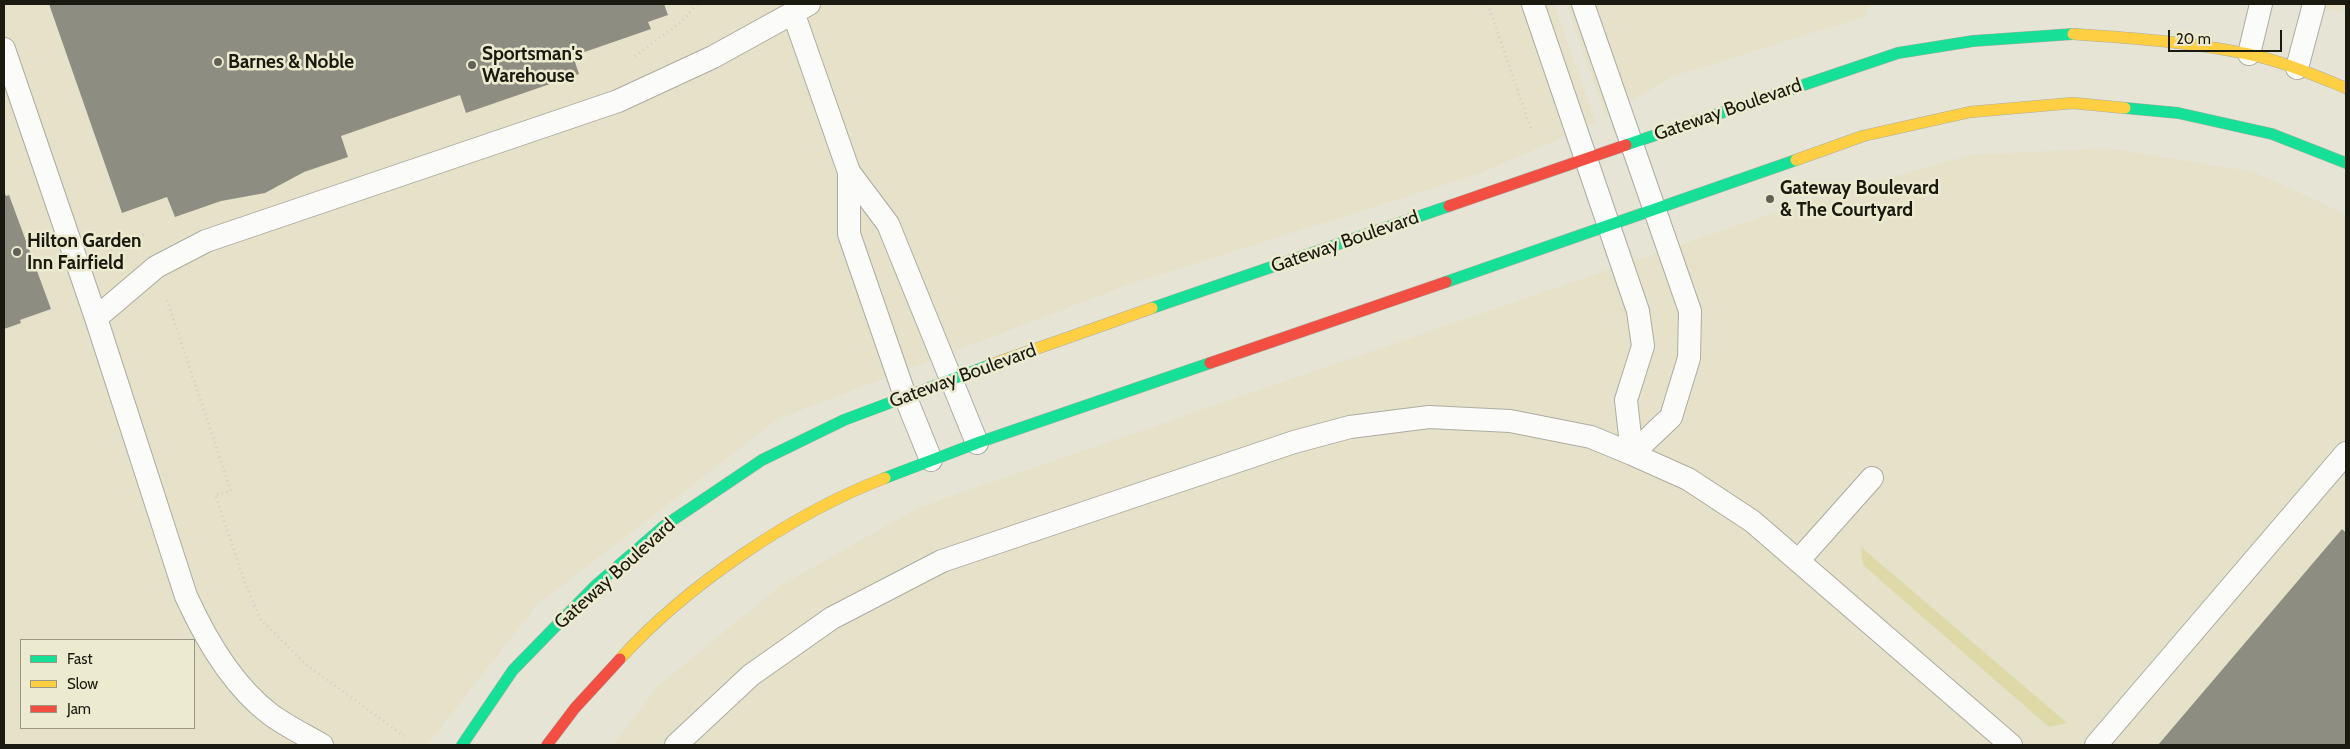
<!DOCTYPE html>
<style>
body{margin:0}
#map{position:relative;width:2350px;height:749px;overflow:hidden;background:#e6e4d5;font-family:Cabin,sans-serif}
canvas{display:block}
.frame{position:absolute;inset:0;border:5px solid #1a1a10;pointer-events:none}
.legend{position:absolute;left:20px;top:639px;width:175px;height:90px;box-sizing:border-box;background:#eceacf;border:1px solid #989783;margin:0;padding:6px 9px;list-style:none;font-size:15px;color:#1a1a10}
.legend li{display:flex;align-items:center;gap:10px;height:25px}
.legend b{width:25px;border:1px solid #989783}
.scale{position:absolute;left:2168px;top:30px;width:114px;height:22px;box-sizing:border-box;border:2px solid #1a1a10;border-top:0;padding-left:6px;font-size:15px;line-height:18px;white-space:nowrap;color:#1a1a10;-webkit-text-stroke:4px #eceacf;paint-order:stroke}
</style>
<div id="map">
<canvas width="2350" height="749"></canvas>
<div class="frame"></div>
<ul class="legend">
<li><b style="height:6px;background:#16e098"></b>Fast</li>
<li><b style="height:6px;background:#ffcf43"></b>Slow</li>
<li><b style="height:6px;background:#f24e42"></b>Jam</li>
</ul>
<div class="scale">20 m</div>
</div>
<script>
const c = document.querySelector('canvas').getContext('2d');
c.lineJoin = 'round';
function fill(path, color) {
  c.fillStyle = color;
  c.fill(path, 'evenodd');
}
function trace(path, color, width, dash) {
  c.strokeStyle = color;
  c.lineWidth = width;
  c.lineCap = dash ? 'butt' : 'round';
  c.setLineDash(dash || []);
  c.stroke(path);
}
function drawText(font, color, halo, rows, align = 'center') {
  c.font = font + ' Cabin,sans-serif';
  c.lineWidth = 5;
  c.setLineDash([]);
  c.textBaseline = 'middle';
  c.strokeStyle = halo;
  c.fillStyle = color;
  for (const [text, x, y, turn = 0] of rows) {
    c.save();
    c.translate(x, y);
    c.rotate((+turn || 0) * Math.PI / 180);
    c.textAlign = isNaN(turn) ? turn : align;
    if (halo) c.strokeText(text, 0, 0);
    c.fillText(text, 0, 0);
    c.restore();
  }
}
fill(new Path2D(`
 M4,4h1550l42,119 -115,50 -354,112 -349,134 -241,186 -110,140h-423zM21,640h173v88h-173z
 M1567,4h302l-3,12 -192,60 -69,39z
 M2301,4h45v9z
 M2108,148l146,24 92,42v531h-1733l44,-58 123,-101 140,-79 885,-305 165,-47z`), '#e5e2c9');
fill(new Path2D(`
 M1861,547l206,176 -18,4 -186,-162z`), '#ded9a7');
fill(new Path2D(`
 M49,4h615l4,11 -20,7 3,7 -78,27 6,18 -113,39 -6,-18 -73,25 -46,16 7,21 -44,15 -39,21 -44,8 -46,16 -8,-20 -45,16z
 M4,191l2,5 3,-1 42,114 -31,11 1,3 -17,6z
 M2342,529l4,4v212h-188z`), '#8e8d82');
const lane = new Path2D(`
 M1533,4l105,307 5,35 -17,54 6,54
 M1583,4l107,307 -1,47 -18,59 -39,37
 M793,12l56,160 39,52 89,219
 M4,49l92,269 90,278c19,42 46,89 84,118 16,12 35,21 52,31
 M2249,54l12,-50
 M2297,68l17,-64
 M849,172v62l56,162 26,64
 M96,318l60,-51 50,-26 412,-140 95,-44 96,-53
 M1798,561l74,-83
 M676,745l75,-70 81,-57 110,-57 352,-119 56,-15 79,-10 81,4 81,16 41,17 56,25 64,42 259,224
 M2096,745l250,-292`);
const fast = new Path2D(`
 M2125,108l53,5 94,21 74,29
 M1626,145l272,-92 75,-12 100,-7
 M1446,282l350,-122
 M1152,308l297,-102
 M885,478l92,-35 233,-80
 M462,745l51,-75 82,-84 69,-60 98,-66 82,-40 146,-55`);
const slow = new Path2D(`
 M2073,34c59,4 117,8 175,20 34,7 66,21 98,34
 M1796,160l67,-24 107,-24 103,-9 52,5
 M990,365l162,-57
 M620,659c66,-73 173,-146 265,-181`);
const jam = new Path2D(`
 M1449,206l177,-61
 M1210,363l236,-81
 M547,745l28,-37 45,-49`);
trace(lane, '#adaca1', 24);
trace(fast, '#adaca1', 12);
trace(slow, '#adaca1', 12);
trace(jam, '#adaca1', 12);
trace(new Path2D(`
 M1488,4l43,125
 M635,56l46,-34 16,-18
 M107,253l37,-18
 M167,300l64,191 -16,4 32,93 14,32 46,45 97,71`), '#cfcfca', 3, [1, 4]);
trace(lane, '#fbfbf9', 22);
trace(fast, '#16e098', 11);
trace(slow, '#ffcf43', 11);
trace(jam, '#f24e42', 11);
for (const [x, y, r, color] of [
 [218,62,5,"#616155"],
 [472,65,5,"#616155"],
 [1770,199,5,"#616155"],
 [17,252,5,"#616155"]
]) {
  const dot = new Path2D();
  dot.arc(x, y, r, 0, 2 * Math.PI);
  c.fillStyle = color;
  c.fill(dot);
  trace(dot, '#eceacf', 2);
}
drawText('bold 19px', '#1a1a10', '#eceacf', [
 ["Sportsman's",482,54],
 ["Warehouse",482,76],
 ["Barnes & Noble",228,62],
 ["Gateway Boulevard",1780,188],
 ["& The Courtyard",1780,210],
 ["Hilton Garden",27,241],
 ["Inn Fairfield",27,263]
], 'left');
drawText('19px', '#1a1a10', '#eceacf', [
 ["Gateway Boulevard",1728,110,-19],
 ["Gateway Boulevard",1345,242,-19],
 ["Gateway Boulevard",963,376,-20],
 ["Gateway Boulevard",615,574,-42]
]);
</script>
